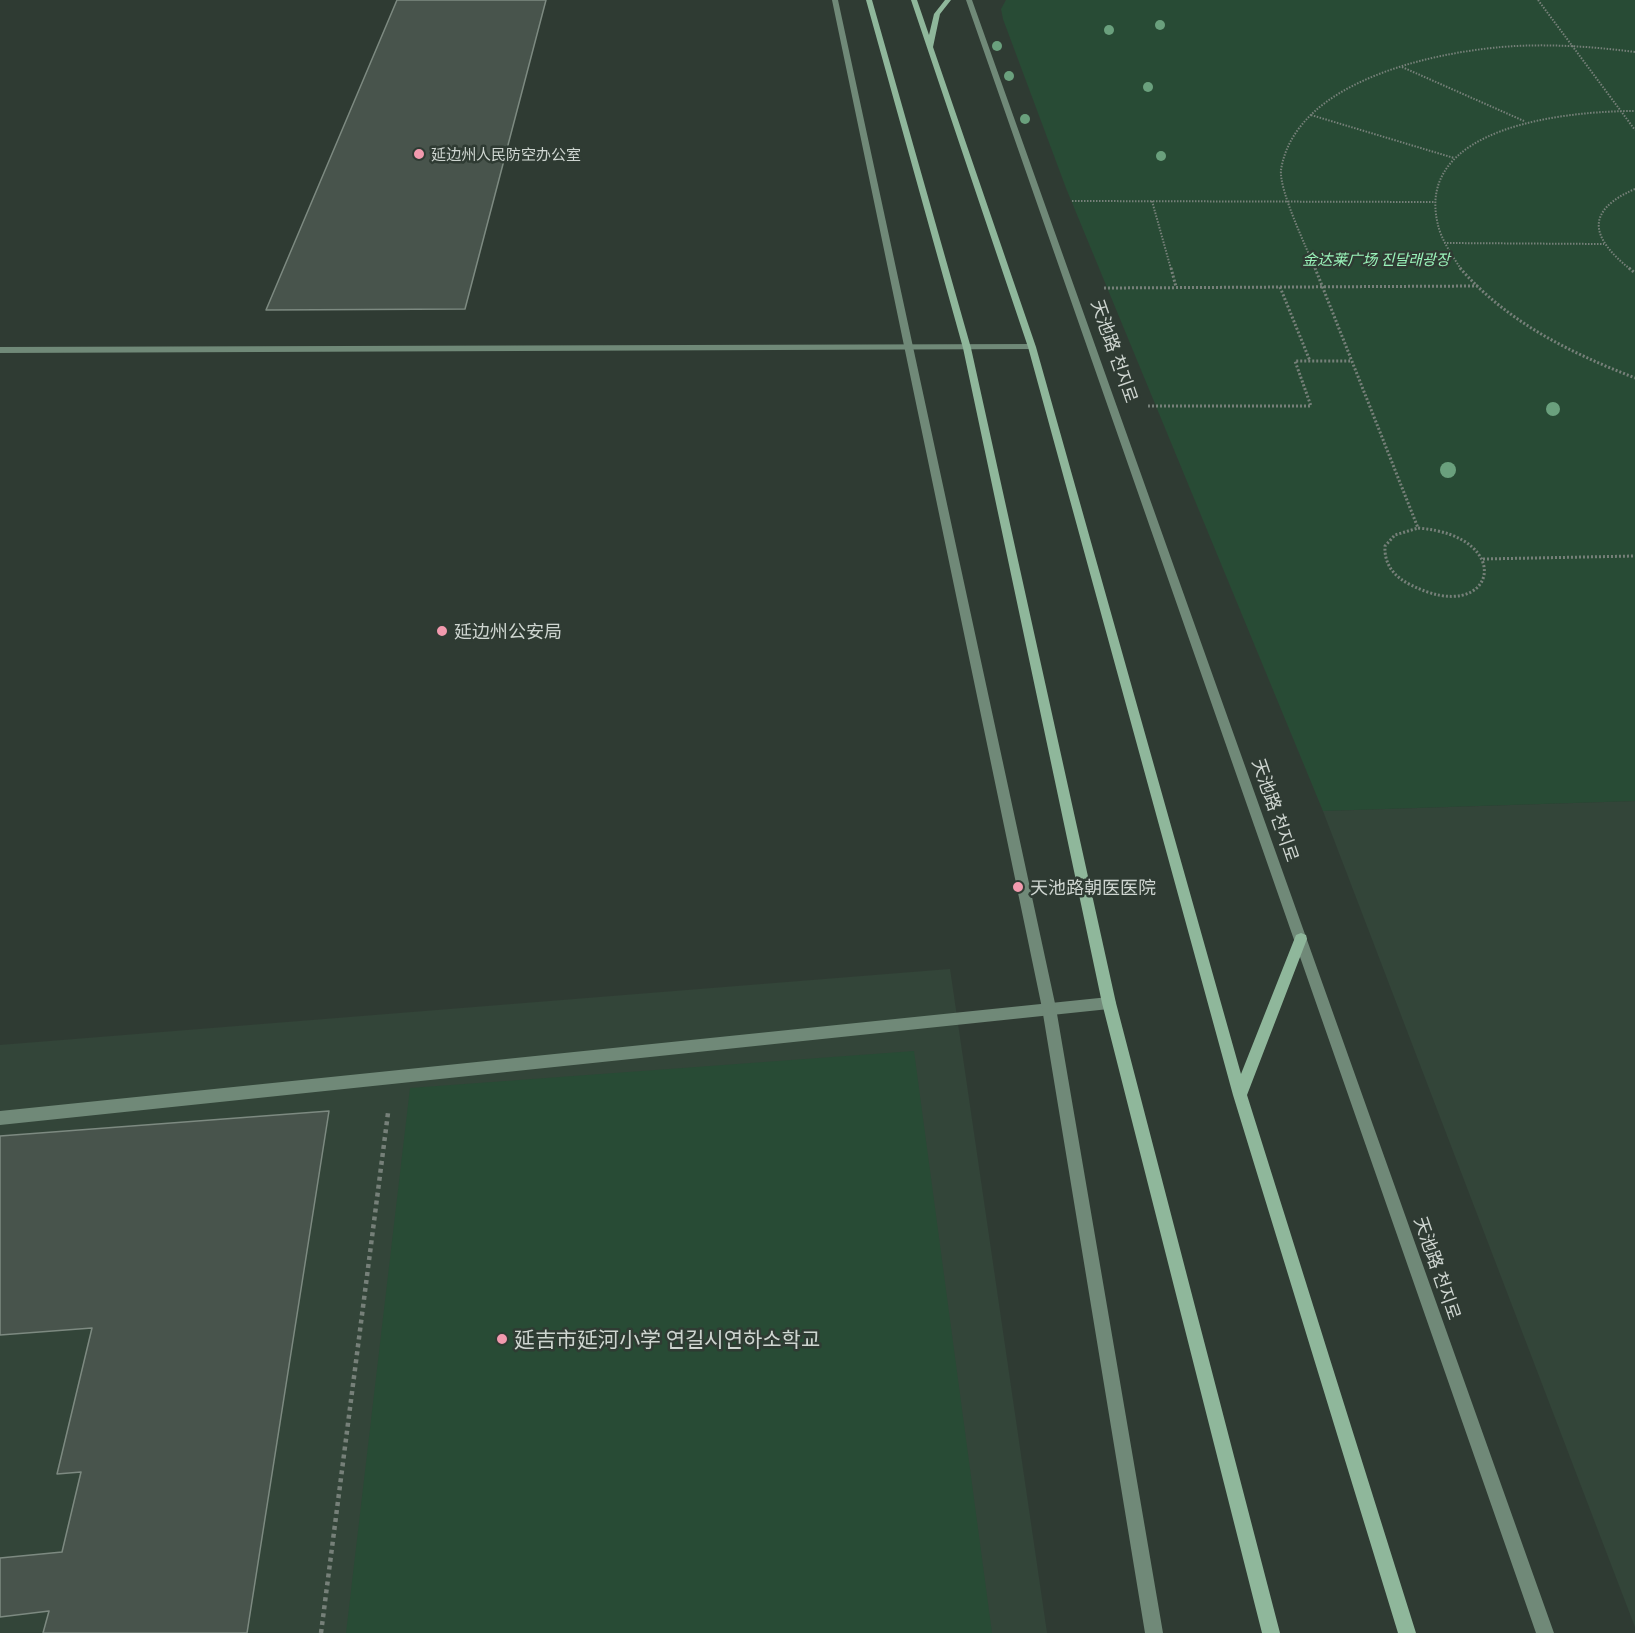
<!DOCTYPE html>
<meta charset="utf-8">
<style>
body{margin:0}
canvas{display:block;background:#2f3b33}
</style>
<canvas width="1635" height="1633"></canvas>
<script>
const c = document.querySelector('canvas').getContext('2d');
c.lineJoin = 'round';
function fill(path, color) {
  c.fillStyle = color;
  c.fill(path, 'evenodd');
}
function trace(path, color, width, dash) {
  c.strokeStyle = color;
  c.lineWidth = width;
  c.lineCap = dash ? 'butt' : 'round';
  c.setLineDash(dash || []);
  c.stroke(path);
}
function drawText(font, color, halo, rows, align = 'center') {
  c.font = font + ' Georgia,"Noto Sans SC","Noto Sans KR",serif';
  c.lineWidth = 5;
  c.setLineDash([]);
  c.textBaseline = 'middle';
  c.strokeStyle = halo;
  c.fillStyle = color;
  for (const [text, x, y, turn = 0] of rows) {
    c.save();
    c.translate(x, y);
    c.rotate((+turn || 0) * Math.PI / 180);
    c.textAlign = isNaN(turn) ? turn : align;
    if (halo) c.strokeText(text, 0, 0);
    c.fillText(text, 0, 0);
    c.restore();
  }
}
fill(new Path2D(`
 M1635,801v826l-312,-816z
 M950,969l97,664h-1047v-588z`), '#334539');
fill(new Path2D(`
 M1006,0h629v801l-312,10 -257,-623 -63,-169 -2,-10z
 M914,1051l78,582h-646l64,-545z`), '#284b35');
const building = new Path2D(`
 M397,0h149l-81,309 -199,1z
 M329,1111l-82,522h-204l6,-22 -49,6v-59l62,-6 19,-80 -24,2 35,-146 -92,7v-199z`);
fill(building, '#48544c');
trace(building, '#7d8a81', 1.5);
trace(new Path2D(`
 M1538,0l97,130
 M1402,67l122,54
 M1311,115l143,43
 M1072,201l363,1
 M1152,201l19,68
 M1444,243l160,1
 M1315,269c-8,-21 -36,-78 -34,-99 14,-91 160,-120 235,-124 40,-2 80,1 119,6
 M1461,269c-8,-12 -20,-30 -23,-44 -25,-100 132,-114 197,-114
 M1630,269c-39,-31 -46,-58 5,-80`), '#768079', 2, [1.5, 1.5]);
trace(new Path2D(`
 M1171,268l5,19
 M1315,268l103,260
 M1460,268c47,54 109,84 175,110
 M1629,268l6,5
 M1280,287l30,74
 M1104,288l374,-2
 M1148,406h163l-16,-45h55
 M1418,528c101,8 77,100 -7,57 -17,-8 -27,-21 -26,-39l10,-11z
 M1483,559l152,-3`), '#768079', 3, [2, 2]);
trace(new Path2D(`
 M321,1633l67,-520`), '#768079', 4.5, [4, 4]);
fill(new Path2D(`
 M1109,997l5,2 2,4 -2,4 -5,2 -1109,116v-14z`), '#708978');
fill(new Path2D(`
 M1032,344l3,1v4l-1035,4v-6z`), '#708978');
fill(new Path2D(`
 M832,0h6l218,1008 107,625h-18l-103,-625z
 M966,0h6l582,1633h-18z`), '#708978');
fill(new Path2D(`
 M866,0h6l99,348 145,655 164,630h-18l-160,-630 -139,-655z
 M911,0h6l12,35 5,-21 11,-14h6l-11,14 -7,33 103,300 205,727 55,-139 5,-2 5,2 1,4 -60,156 169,538h-18l-165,-538 -205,-748z`), '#8fb79b');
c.fillStyle = '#6aa07d';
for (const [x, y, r] of [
 [1160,25,5],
 [1109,30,5],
 [997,46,5],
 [1009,76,5],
 [1148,87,5],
 [1025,119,5],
 [1161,156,5],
 [1553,409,7],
 [1448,470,8]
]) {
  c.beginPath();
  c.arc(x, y, r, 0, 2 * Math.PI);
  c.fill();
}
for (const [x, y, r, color] of [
 [419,154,6,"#f29aae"],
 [442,631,6,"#f29aae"],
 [1018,887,6,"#f29aae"],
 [502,1339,6,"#f29aae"]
]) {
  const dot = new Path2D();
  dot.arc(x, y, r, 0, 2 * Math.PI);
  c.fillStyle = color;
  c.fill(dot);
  trace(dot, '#2f3b33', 2);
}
drawText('15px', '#ced5d0', '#2f3b33', [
 ["延边州人民防空办公室",431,154]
], 'left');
drawText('italic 15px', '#9af2b9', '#2f3b33', [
 ["金达莱广场 진달래광장",1376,259]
]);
drawText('18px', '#ced5d0', '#2f3b33', [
 ["天池路 천지로",1115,351,71],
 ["天池路 천지로",1276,810,71],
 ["天池路 천지로",1438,1268,71]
]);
drawText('18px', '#ced5d0', '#2f3b33', [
 ["延边州公安局",454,631],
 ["天池路朝医医院",1030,887]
], 'left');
drawText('21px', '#ced5d0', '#2f3b33', [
 ["延吉市延河小学 연길시연하소학교",514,1339]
], 'left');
</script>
